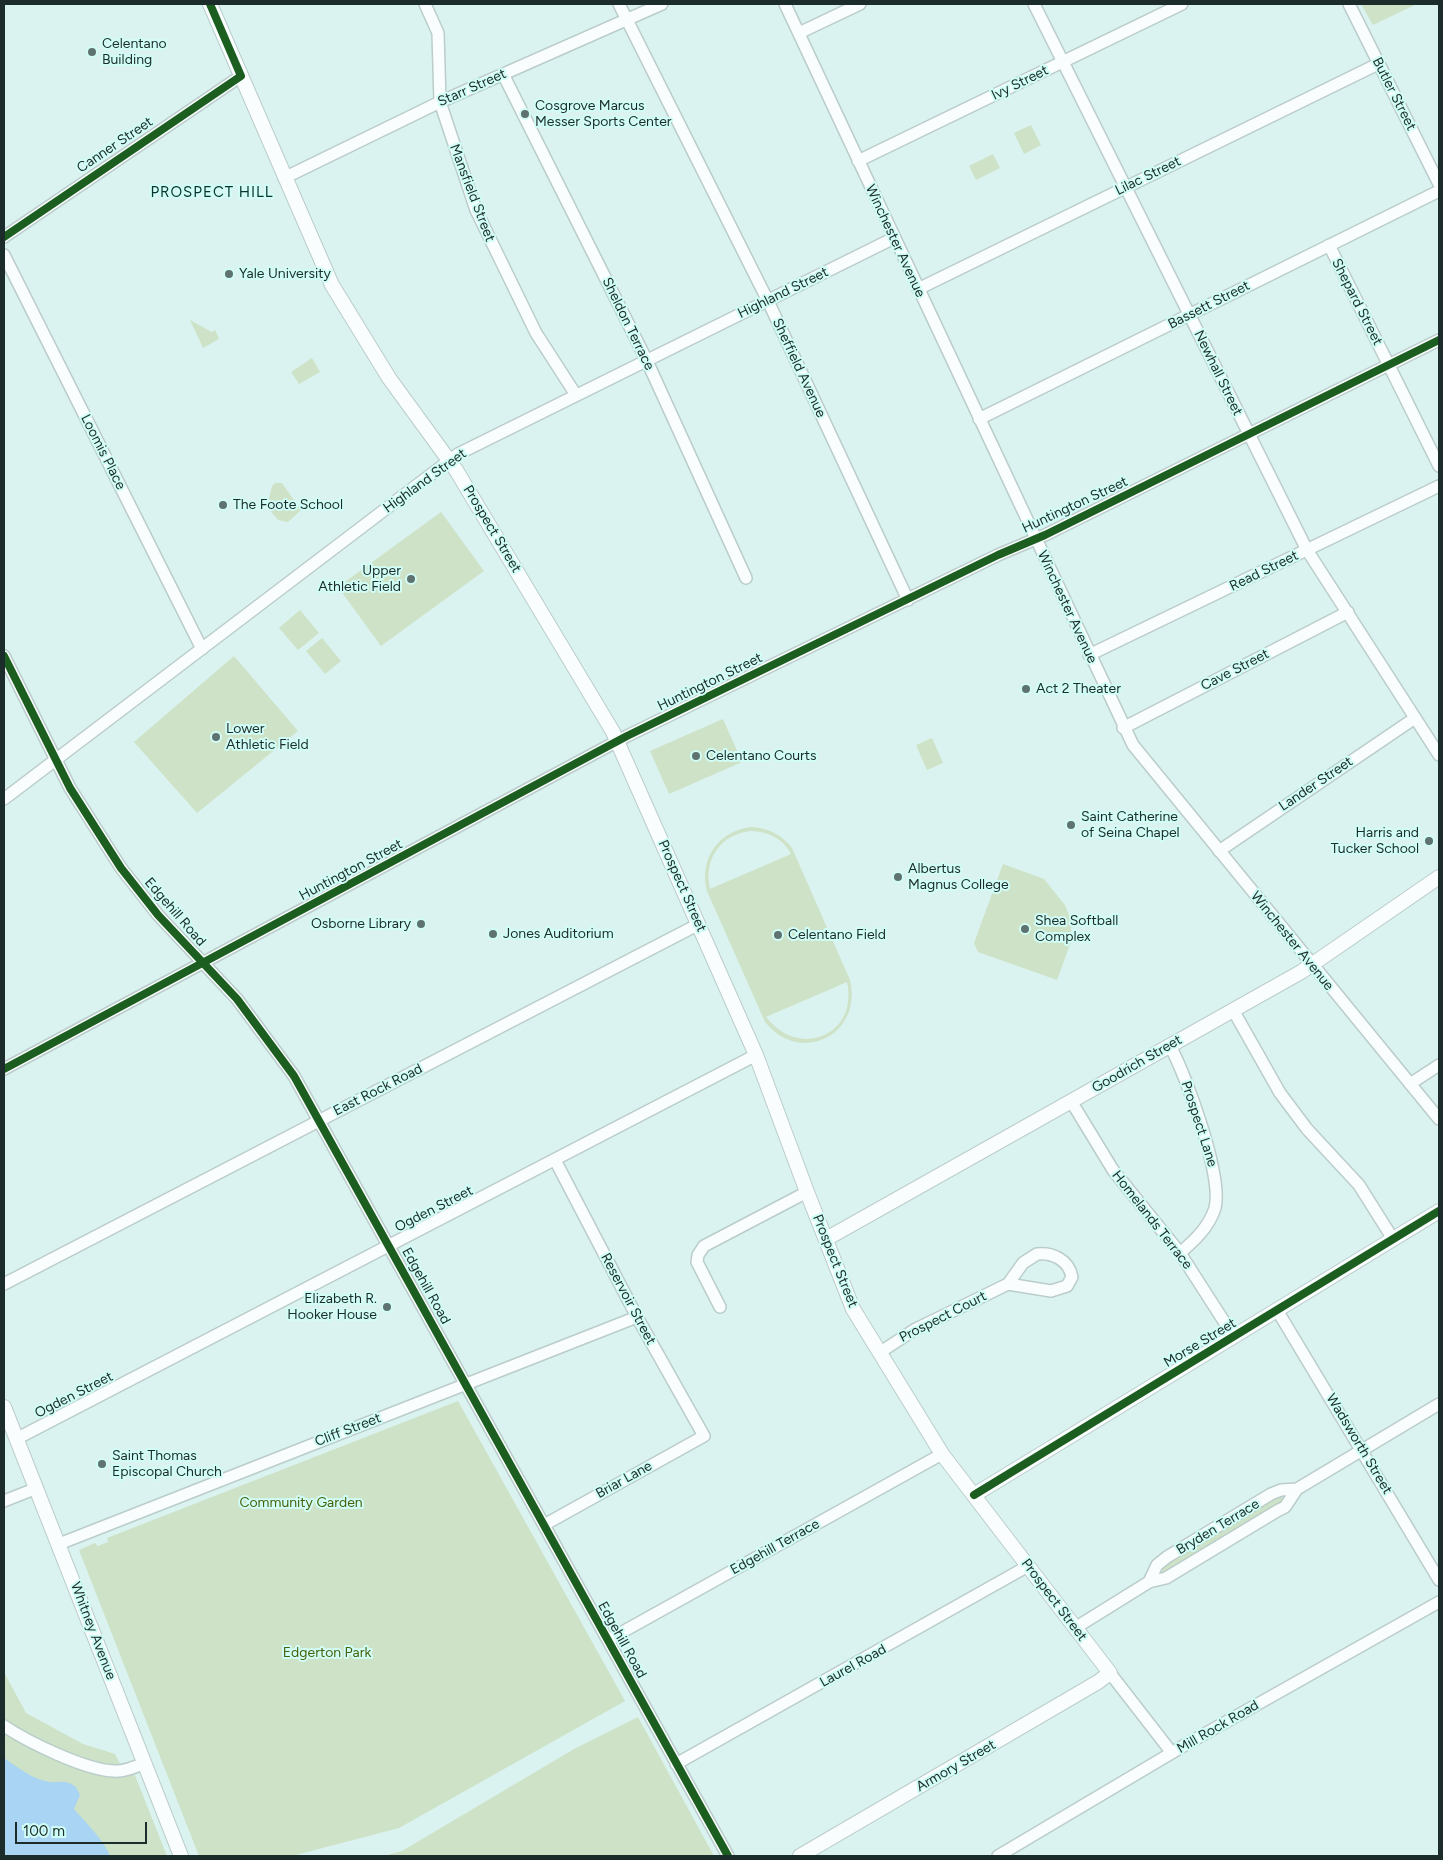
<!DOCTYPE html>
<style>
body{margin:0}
#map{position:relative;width:1443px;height:1860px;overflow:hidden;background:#dbf3f0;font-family:Figtree,sans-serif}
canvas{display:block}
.frame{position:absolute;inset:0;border:5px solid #1b2c2a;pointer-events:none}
.scale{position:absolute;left:15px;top:1822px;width:132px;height:22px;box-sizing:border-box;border:2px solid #1b2c2a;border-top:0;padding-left:6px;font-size:15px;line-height:18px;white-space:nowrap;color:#1b2c2a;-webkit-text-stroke:4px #d1fdf7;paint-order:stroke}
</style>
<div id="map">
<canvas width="1443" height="1860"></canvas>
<div class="frame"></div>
<div class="scale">100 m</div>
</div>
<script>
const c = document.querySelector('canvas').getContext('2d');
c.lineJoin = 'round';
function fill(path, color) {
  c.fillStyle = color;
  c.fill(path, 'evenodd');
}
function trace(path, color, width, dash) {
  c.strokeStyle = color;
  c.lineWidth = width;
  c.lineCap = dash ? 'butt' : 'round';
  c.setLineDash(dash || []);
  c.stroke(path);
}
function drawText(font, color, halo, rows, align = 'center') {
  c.font = font + ' Figtree,sans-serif';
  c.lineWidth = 4;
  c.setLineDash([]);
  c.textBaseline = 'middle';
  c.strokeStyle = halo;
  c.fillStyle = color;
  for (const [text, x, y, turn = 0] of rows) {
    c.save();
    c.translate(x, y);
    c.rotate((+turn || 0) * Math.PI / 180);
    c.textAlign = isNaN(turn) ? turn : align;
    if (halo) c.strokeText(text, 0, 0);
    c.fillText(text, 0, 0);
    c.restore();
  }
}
fill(new Path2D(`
 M1361,4h56l-44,21z
 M1031,125l10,20 -17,9 -10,-21z
 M993,154l7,14 -24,12 -7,-14z
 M190,320l22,12 3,-2 4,9 -16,9z
 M312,358l8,14 -21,12 -8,-12z
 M275,483h7l19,27 -13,12 -10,-2 -11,-13 5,-21z
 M441,512l43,59 -103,75 -43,-59z
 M300,610l19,23 -21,17 -19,-22z
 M322,638l19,23 -16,13 -19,-23z
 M234,656l64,75 -101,82 -63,-71z
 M723,719l19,43 -73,32 -19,-43z
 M932,738l11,25 -16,7 -11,-25z
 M751,827c17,1 30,7 41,21l58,132c13,55 -50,86 -85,42l-58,-131c-8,-32 11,-60 44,-64zM751,831c17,1 32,7 40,23l-81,35c-7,-30 11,-55 41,-58zM847,982c12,53 -48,78 -81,35z
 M1003,864l41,15 21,26 5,13 2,21 -15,41 -79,-28 -4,-9z
 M458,1401l167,300 -226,127 -107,28h-93l-120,-306 16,-7 3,3 10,-4 -1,-4z
 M1278,1496l5,2 -1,4 -116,71 -4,-2 1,-6z
 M4,1672l22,41 57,31 32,10 10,20 9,-1 33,83h-163z
 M638,1717l76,139h-330l18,-5 172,-102z`), '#cde2c6');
fill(new Path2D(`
 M4,1758c13,9 30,22 46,24 12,1 14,-3 26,5l4,8 -6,14c12,14 30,31 36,47h-104l-2,-6z`), '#a9d4f4');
const minor = new Path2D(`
 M425,4l13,29 2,69 36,108 60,123 40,62
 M619,4l149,297 140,299
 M785,4l348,741 306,374
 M1034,4l273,546 132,205
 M1349,4l90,180
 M799,33l61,-29
 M503,74l144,287 99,217
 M858,161l324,-157
 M284,178l156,-76 222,-98
 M4,237l237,-161
 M1329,245l110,221
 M4,255l198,394
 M918,289l460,-225
 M979,419l460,-228
 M1089,655l350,-169
 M4,656l66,132 51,80 37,47 79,84 57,77 434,780
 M1123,728l225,-116
 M4,799l454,-345 436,-216
 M1219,851l196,-133
 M1233,1010l47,83 27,36 52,56 34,54
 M1170,1046c16,29 53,130 45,162 -6,19 -20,32 -35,45
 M4,1069l623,-333 371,-181 47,-20 394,-195
 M1410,1084l29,-19
 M1071,1101l42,69 67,83 54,84
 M1037,1254c15,-2 32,6 35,23l-5,9 -16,5 -43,-7 15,-21z
 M4,1284l695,-360
 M720,1307l-23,-45 1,-7 6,-9 103,-54
 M1277,1310l162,270
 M879,1353l35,-23 94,-46
 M16,1439l740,-384
 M4,1501l33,-13
 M544,1525l160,-89 -67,-119 -82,-157
 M59,1544l578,-227
 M1149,1582l8,-17 10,-8 104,-63 10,-4 16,-1
 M1075,1628l74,-46 17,-4 111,-67 8,-4 12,-18 142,-85
 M608,1640l334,-186
 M1110,1673l62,80
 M4,1726c24,16 81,44 110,45 10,1 21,-4 30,-8
 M676,1764l352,-198
 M998,1856l187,-111 254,-143`);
const major = new Path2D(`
 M210,4l122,281 57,93 67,92 157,262 143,323 51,137 46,117 89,145 168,219 -12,9 -298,174
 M826,1239l475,-267 138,-95
 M4,1407l177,449
 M974,1495l465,-284`);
trace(minor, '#bacdcb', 14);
trace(major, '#bacdcb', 16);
trace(minor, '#fafdfd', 11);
trace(major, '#fafdfd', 14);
trace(new Path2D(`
 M4,237l237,-161 -31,-72
 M4,656l66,132 51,80 37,47 79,84 57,77 434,780
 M4,1069l623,-333 371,-181 47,-20 394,-195
 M974,1495l465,-284`), '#1b5e20', 8);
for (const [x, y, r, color] of [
 [92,52,5,"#5e726f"],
 [525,114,5,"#5e726f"],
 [229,274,5,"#5e726f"],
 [223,505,5,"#5e726f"],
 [411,579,5,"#5e726f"],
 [1026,689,5,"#5e726f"],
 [216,737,5,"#5e726f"],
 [696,756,5,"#5e726f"],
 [1071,825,5,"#5e726f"],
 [1429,841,5,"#5e726f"],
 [898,877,5,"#5e726f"],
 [421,924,5,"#5e726f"],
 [1025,929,5,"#5e726f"],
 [493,934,5,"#5e726f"],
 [778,935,5,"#5e726f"],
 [387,1307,5,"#5e726f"],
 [102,1464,5,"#5e726f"]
]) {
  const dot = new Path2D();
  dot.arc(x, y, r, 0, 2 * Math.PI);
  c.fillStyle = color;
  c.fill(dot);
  trace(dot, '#d1fdf7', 2);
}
drawText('14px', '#1b2c2a', '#d1fdf7', [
 ["Celentano",102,44],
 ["Building",102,60],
 ["Cosgrove Marcus",535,106],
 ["Messer Sports Center",535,122],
 ["Yale University",239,274],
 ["The Foote School",233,505],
 ["Upper",401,571,"right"],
 ["Athletic Field",401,587,"right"],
 ["Act 2 Theater",1036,689],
 ["Lower",226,729],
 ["Athletic Field",226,745],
 ["Celentano Courts",706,756],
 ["Saint Catherine",1081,817],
 ["of Seina Chapel",1081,833],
 ["Harris and",1419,833,"right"],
 ["Tucker School",1419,849,"right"],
 ["Albertus",908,869],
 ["Magnus College",908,885],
 ["Shea Softball",1035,921],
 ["Complex",1035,937],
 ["Osborne Library",411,924,"right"],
 ["Jones Auditorium",503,934],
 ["Celentano Field",788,935],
 ["Elizabeth R.",377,1299,"right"],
 ["Hooker House",377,1315,"right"],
 ["Saint Thomas",112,1456],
 ["Episcopal Church",112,1472]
], 'left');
drawText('14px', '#1b2c2a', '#d1fdf7', [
 ["Ivy Street",1020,83,-26],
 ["Starr Street",472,88,-24],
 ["Butler Street",1394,94,63],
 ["Canner Street",115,145,-34],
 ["Lilac Street",1148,176,-26],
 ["Mansfield Street",472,193,69],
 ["Winchester Avenue",895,241,65],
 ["Highland Street",783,293,-26],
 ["Shepard Street",1357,302,63],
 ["Bassett Street",1209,305,-27],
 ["Sheldon Terrace",628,324,64],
 ["Sheffield Avenue",799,368,65],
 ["Newhall Street",1218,373,64],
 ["Loomis Place",103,452,63],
 ["Highland Street",425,481,-36],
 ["Huntington Street",1075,505,-25],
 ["Prospect Street",492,529,59],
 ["Read Street",1264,571,-26],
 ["Winchester Avenue",1067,607,65],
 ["Cave Street",1235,670,-27],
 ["Huntington Street",710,682,-26],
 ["Lander Street",1316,784,-34],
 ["Huntington Street",351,870,-28],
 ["Prospect Street",682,886,66],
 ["Edgehill Road",175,912,49],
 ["Winchester Avenue",1292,941,51],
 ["Goodrich Street",1137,1064,-30],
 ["East Rock Road",378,1090,-27],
 ["Prospect Lane",1199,1124,72],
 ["Ogden Street",434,1209,-27],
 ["Homelands Terrace",1152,1220,52],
 ["Prospect Street",835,1261,68],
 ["Edgehill Road",426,1286,61],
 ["Reservoir Street",628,1299,62],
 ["Prospect Court",943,1317,-27],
 ["Morse Street",1200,1343,-31],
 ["Ogden Street",74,1395,-27],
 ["Cliff Street",348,1430,-21],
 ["Wadsworth Street",1359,1444,59],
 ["Briar Lane",624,1480,-29],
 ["Bryden Terrace",1218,1527,-31],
 ["Edgehill Terrace",775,1547,-29],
 ["Prospect Street",1054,1600,53],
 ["Whitney Avenue",93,1631,69],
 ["Edgehill Road",622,1640,61],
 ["Laurel Road",853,1666,-29],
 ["Mill Rock Road",1218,1727,-30],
 ["Armory Street",956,1766,-30]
]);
drawText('14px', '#486009', '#d1fdf7', [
 ["Community Garden",301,1503],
 ["Edgerton Park",327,1653]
]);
c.letterSpacing = '1px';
drawText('15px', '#08332f', '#d1fdf7', [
 ["PROSPECT HILL",212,193]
]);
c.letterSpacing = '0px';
</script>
